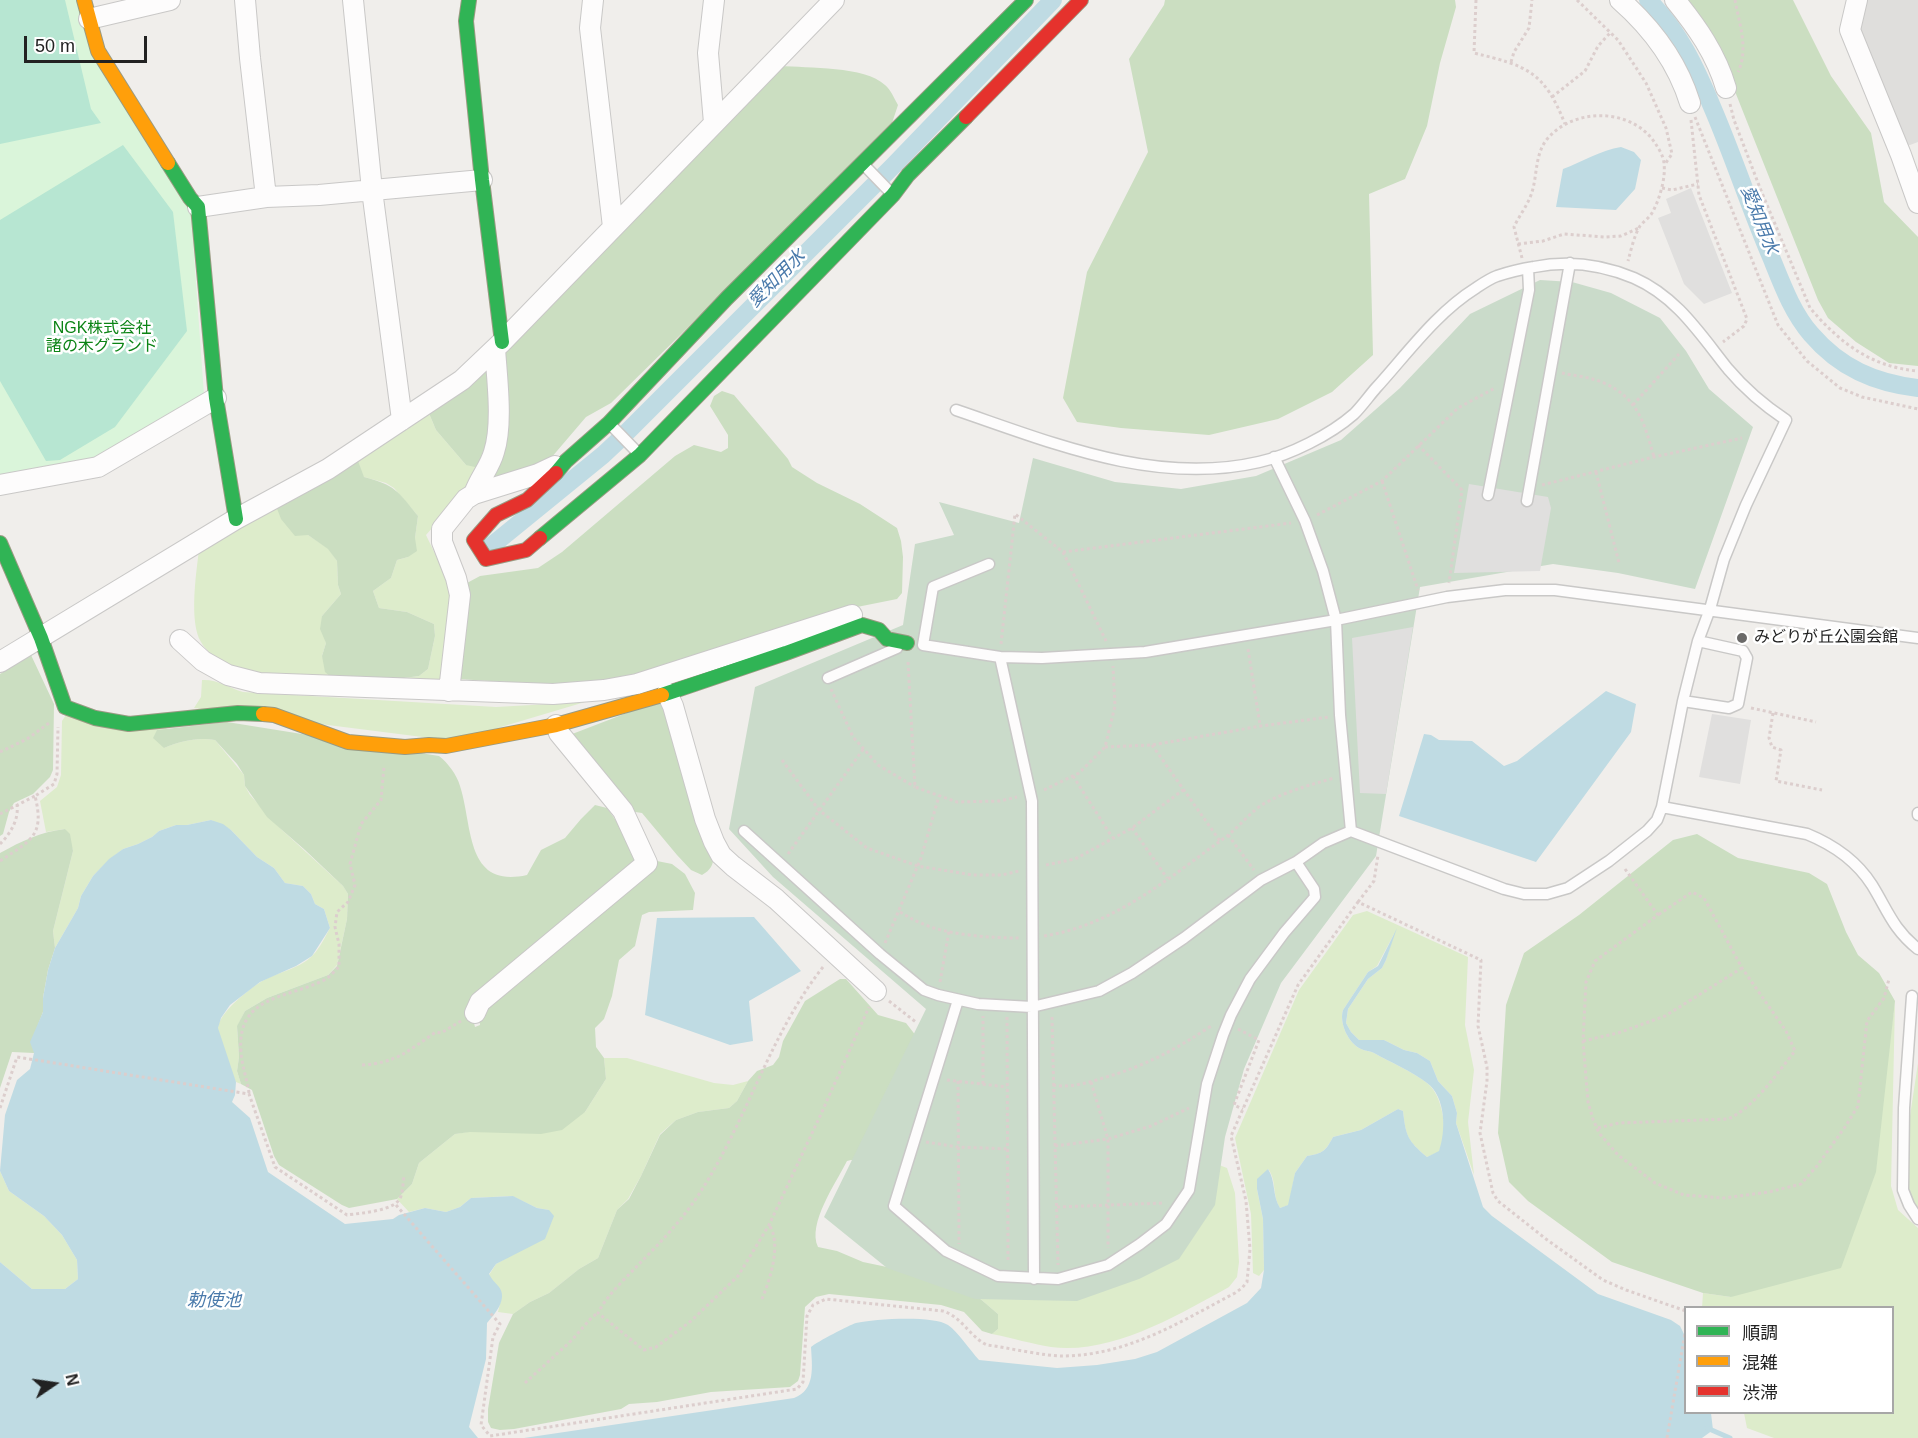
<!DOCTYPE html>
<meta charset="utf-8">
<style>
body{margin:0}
#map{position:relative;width:1918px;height:1438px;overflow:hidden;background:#f0eeeb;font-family:Arial,"Noto Sans JP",sans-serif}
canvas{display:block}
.legend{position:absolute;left:1684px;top:1306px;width:210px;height:108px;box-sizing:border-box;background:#fff;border:2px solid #a7a7a7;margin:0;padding:8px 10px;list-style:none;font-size:18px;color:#222}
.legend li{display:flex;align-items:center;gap:12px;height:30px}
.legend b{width:30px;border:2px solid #a7a7a7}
.north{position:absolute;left:24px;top:1354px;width:60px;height:60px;-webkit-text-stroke:4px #fff;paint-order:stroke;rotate:77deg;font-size:16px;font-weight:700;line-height:24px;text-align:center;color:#222}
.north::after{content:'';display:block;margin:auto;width:21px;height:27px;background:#222;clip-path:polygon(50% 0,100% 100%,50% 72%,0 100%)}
.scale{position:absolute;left:24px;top:36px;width:123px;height:27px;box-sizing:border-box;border:3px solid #222;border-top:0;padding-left:8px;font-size:18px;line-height:21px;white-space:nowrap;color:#222;-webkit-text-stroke:4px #fff;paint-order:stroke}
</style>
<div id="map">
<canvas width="1918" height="1438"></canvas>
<ul class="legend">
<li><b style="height:8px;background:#30b455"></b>順調</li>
<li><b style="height:8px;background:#ff9f0a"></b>混雑</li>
<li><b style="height:8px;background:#e5322d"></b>渋滞</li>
</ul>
<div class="north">N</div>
<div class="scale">50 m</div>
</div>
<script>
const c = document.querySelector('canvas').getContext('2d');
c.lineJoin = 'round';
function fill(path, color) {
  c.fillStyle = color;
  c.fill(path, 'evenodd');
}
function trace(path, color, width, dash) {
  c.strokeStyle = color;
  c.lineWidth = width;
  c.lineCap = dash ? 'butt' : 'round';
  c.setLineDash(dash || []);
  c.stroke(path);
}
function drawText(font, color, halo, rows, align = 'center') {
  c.font = font + ' Arial,"Noto Sans JP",sans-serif';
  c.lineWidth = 5;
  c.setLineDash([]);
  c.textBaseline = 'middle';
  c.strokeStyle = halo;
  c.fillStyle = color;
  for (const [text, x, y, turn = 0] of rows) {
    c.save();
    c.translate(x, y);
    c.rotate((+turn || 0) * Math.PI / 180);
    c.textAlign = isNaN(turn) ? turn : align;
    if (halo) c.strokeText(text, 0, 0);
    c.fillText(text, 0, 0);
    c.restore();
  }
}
fill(new Path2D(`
 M1863,0h55v142l-8,3 -8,-1 -46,-113z`), '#dfdedc');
fill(new Path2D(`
 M428,411l8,19 30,35h18l-22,29 -36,41 24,50 2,16 -9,77 -8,4 -54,-1 38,-5 9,-7 7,-33 -1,-12 -27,-12 -28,-4 -6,-17 18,-13 6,-18 11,-3 7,-19 3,-22 -24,-28 -8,-5 -22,-6 -17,-14z
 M276,506l32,29 21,14 8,12 1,24 3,9 -19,22 4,27 -4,13 9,21c-24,-3 -50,0 -74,-4 -21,-4 -45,-12 -56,-31 -12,-20 -5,-68 -2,-92z
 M202,680c15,-1 27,8 41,12l253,15 89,-5 -131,39 -260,-33 7,-11z
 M66,715l101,11 -3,22c17,-7 33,-11 51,-8l29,35 1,11 5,9 32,35 61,56 5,8 -1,25 -10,46 -9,10 -61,23 -22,13 -8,16 2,30 -2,14 4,13 -5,-2c-5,-11 -17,-42 -18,-53 -1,-15 33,-42 46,-49 15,-8 37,-12 49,-25 7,-7 12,-18 17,-27l-6,-19 -9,-5 -4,-10 -8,-8 -18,-3 -11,-15 -17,-11 -26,-27 -20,-10 -24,5h-11l-17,6 -7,6 -14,7 -15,5 -14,11 -16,16 -12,20 -3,12 -23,40 -2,-17 20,-80 -8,-22 -19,3 -6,-31 17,-14 4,-12 1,-54z
 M1367,911l101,46 -3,68 9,45 -6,52 6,53 -18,-52 1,-10 -5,-17 -14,-15 -8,-20 -13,-8 -13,-3 -20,-10h-25l-8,-8 -5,-9 2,-14 20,-30 14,-11 4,-8 8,-26 -17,32 -9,6 -25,38c-4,13 5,33 18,39 4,2 9,2 13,4 16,9 39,19 53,30 13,10 18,35 17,51 0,6 -3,12 -5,18l-12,5c-20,-17 -21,-20 -24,-46l-5,-2 -37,21 -28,7c-8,15 -10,16 -26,19l-12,17 -6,32 -9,3c-8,-12 -3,-28 -12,-39l-11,20 6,30 1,51 -5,6 -6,-3 -2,-59 -16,-76 64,-148 54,-75z
 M1895,1001l-4,185 7,24 20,18v210h-144l-27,-10 -3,-15 148,-1v-104h-190l1,-15 28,4 157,-241z
 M604,1058h23l87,25 19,2 15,-4 -11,20 -8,7 -31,4 -22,8 -16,14 -19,42 -13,23 -11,11 -19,48 -19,11 -30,24 -19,9 -17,12 -15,-2c7,-26 1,-18 -9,-37l7,-11 14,-8 39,-46 -12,-2 -25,-12 -41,2 -11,9 -14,5 -21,-4 -16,4 -12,-13 15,-15 7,-21 36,-29 130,-22 21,-33z
 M1918,1063v145l-6,-9 -5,-16 3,-67z
 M1214,1163l13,5 8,25 4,69 -2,15 -8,10c-51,28 -117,68 -178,60 -19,-3 -39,-9 -59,-13l6,-5v-15l-28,-24z
 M0,1171l9,20 35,25 18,19 15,25 1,19 -13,10h-33l-32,-27z`), '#ddeccb');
fill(new Path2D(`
 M1165,0h290l1,7 -16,56 -13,63 -22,53 -36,15 4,161 -41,37 -54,27 -69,16 -88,-7 -44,-6 -14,-24 24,-126 61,-120 -19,-93 35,-54z
 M1681,0h112l38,76 40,57 13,69 34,35v129l-29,-3 -33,-21 -28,-24 -10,-18 -84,-211z
 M780,66c28,2 85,0 105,19 6,5 9,13 13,20l-8,24 -279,274 -25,14 -35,41 -9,7 -60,21 17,-132z
 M492,360l2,40 -10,65 -9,2 -9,-2 -30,-35 -8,-19z
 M722,391l12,4 54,64 4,8 25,16 43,21 37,24 4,13 2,16 -1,36 -5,6 -55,11 -209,68 -58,8 -118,-7 10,-96 13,-7 58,-8 24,-16 113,-96 19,-11 27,7 7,-4v-13l-18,-29 4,-10z
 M358,461l6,16c31,8 34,14 54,39l-3,22 2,13 -9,6 -11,3 -6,18 -18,13 6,17 28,4 27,12 1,12 -7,33 -9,7 -38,5 -50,-4 -6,-5 -3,-16 4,-13 -6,-14 2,-13 19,-22 -3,-9 -1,-24 -9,-12 -20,-14 -13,1 -14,-17 -5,-13 71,-43z
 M31,655l23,49 -1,66 -3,7 -17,17 -19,9 -5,9 -6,22 -3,2v-162z
 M658,701l10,9 46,145c-1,10 -3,15 -12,20l-11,-5 -14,-15 -35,-42 -13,-2 -62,-75z
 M227,722l212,34c9,7 18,19 21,30 13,40 5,103 67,89l14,-25 24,-12 16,-19 14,-14 12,3 10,14 22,44 -168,145 4,16 5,-2 -1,-9 4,-12 174,-143 15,3 13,10 10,19 -2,17 -44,2 -7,3 -7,31 -16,14 -7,36 -8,23 -9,9 1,19 8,11 2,21 -21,33 -23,18 -21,4 -71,-2 -15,2 -36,29 -7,21 -15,15 -48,9 -7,-3 -63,-40 -5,-9 -22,-66 -11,-6 -4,-13 2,-14 -2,-31 8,-15 22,-13 61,-23 9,-9 10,-47 1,-25 -5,-8 -38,-36 -38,-33 -22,-31 -1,-11 -7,-11 -22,-24c-18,-3 -34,1 -51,8l-11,-10 4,-8z
 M65,829l5,5 3,17 -20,80 2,17 -7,22 -5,28v14l-5,13 -4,28 -22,-1 -12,36v-235c22,-12 40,-21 65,-24z
 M1697,834l41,24 71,15 18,11 19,48 12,23 21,18 16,28 -19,171 -35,96 -110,29 -28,-4 -91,-31 -84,-61 -19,-19 -11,-49 8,-128 18,-52 55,-38 94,-75z
 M840,979h6l32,36 28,8 14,18 -63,120 -6,-1 -4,1c-11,22 -40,63 -29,86l19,4 26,11 62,13 45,15 28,24v15l-6,5 -10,-3 -18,-19 -23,-7 -112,-11 -13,3 -11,10 -5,68 -2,6 -8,6 -79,5 -54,10 -28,2 -8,5 -107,20 -14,1 -9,-2 -3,-6v-13l11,-66 14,-29 17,-12 19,-9 30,-24 19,-11 19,-48 12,-11 12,-23 19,-41 16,-15 22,-8 31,-4 8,-7 11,-20 9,-10 16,-6 6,-8 4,-16 22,-40z`), '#cbdec1');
fill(new Path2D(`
 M1540,280l32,2 39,11 49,25 26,33 23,38 44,38 -58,162 -77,-16 -65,-9 -133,23 -44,269 -95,127 -37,86 -19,68 -10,68 -36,54 -40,20 -62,22 -102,-2 -88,-31 -63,-51 102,-208 -153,-132 -44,-48 26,-142 148,-62 12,-81 39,-9 -15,-33 80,21 14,-65 82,24 66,7 75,-13 85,-36 59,-52 70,-74z`), '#cadbca');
fill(new Path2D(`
 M0,0h76l115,213 13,182 -112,69 -92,13z`), '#daf5da');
fill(new Path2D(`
 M0,0h65l26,109 10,14 -101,21z
 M123,145l50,67 14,119 -72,96 -55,33 -14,1 -46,-80v-161z`), '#b7e6d2');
fill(new Path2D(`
 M1691,188l41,105 -28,11 -20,-20 -26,-66 13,-5 -5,-14z
 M1469,484l79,13 3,11 -11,63 -86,2z
 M1413,627l-27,167 -26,-1 -8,-155z
 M1712,714l39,6 -11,64 -41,-7z`), '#e0dfde');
fill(new Path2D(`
 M1621,147l13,5 7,8 -6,29 -19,21 -60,-3 7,-38c19,-7 38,-19 58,-22z
 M1606,691l30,13 -5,28 -95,130 -137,-46 25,-82 7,1 8,5 33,1 32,25 13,-5z
 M211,820l12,4 8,6 26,27 17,11 11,15 18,3 8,8 4,10 9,5 6,19 -18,28 -16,10 -36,16 -30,23 -9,13 -3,10 18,54 -1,13 -3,7 18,16 18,54 77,52 48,-5 6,-4 26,-7 21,4 14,-5 11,-9 42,-2 24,12 12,2 5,6 -9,23 -49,25 -7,10c3,6 6,8 10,13 9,12 -4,27 -12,36l-1,36 -17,68 9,11h-478v-176l32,27h33l13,-10 -1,-19 -15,-25 -18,-19 -35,-25 -9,-20 5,-56 12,-35 13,-11 4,-16 -4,-11 13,-30v-14l5,-28 7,-22 23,-40 3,-12 12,-20 16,-17 14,-10 15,-5 14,-7 7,-6 17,-6h11z
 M754,917l47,54 -52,30 4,40 -23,4 -85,-30 12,-97z
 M1397,928l-11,32 -4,8 -14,11 -20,30 -2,14 5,9 8,8h25l20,10 13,3 13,8 8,20 14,15 5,17 -1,10 27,84 9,9 106,78 73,26 9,6 5,10 1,76 25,1 2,17 -11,8h-1178l270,-40c22,-8 18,-32 17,-51 6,-5 38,-22 45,-24 18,-4 77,-8 92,2 10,7 22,25 31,35l78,8 40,-3 38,-6 22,-7 90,-49 14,-15 3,-18 -1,-51 -6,-30v-10l11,-10c8,12 4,27 12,39l8,-3 7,-32 12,-17c16,-3 18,-4 26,-19l28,-7 37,-21 5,2c3,25 4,29 24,46l12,-6c7,-20 7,-54 -12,-68 -14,-11 -37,-21 -53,-30 -4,-2 -9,-2 -13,-4 -13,-6 -22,-26 -18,-39l25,-38 10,-6z`), '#bfdbe3');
trace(new Path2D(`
 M1707,1428l23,10`), '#bfdbe3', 5);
trace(new Path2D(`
 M1648,0c31,31 48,68 65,109 21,49 37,99 58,148 11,27 21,55 40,77 29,34 64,49 107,54
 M490,547l113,-92 16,-15 274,-274 160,-166`), '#bfdbe3', 18);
const lane = new Path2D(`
 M864,165l29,30
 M609,423l31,32
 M1274,457l31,64 18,50 13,49 4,95 11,116
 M1488,495l41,-205 -1,-22
 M1527,501l43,-238
 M989,564l-56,23 -10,58 77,12 32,144 2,478
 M1000,657l42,1 103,-6 191,-32 111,-23 58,-7h50l363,48
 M828,678l69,-30
 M1683,701l46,7 9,-4 9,-46 -4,-7 -45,-10
 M1662,807l145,27c27,11 49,26 65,51 16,26 21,44 46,64
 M1918,813v2
 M744,831l136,123 44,36 14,5 40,9 54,3 67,-16 33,-18 52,-35 77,-58 35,-18 27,-19 28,-12 153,58 20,5h23l21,-6 41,-27 38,-30 10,-11 5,-13 21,-106 15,-60 12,-32 14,-50 22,-54 40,-85c-21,-14 -42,-32 -58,-51 -28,-35 -51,-72 -94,-91 -31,-13 -66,-18 -100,-11 -12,2 -25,5 -37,9 -8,3 -15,8 -21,12 -40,25 -69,66 -100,100 -7,8 -14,18 -22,26 -24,21 -64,41 -95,48 -104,24 -206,-19 -303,-52
 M1912,996l-8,112 -1,82 6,15 9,14
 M958,1000l-64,206 52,45 52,25 60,3 50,-14 32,-21 26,-20 23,-34 18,-106 16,-49 8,-20 19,-36 34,-46 31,-36 -1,-8 -18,-27`);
const street = new Path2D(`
 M245,0l5,58 16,139
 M353,0l19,190 30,230
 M593,0l-3,28 23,199
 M1620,0c33,29 57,61 70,103
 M1675,0c22,27 41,54 51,88
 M1857,0l-7,30 51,125 17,48
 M89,19l81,-19
 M714,123l-6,-70 6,-53
 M198,207l68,-10 53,-2 163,-15
 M0,485l98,-18 118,-69
 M474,494l64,-20 17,-8
 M180,640l23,21 25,14 31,8 294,11 51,-4 33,-6 215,-69
 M0,662l236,-143 92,-50 134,-89 40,-38 332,-342
 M449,691l11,-96 -4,-17 -14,-36v-13l24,-30 8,-5c5,-15 16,-27 20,-42 9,-28 3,-73 1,-103
 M667,693l6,13 32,113 9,23 7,13 12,11 43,33 100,92
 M475,1013l5,-11 167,-139 -24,-52 -64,-78 -3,-8`);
const fast = new Path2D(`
 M469,0l-3,21 16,159 20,162
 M168,163l22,35 8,9 18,191 20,121
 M556,473l10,-12 43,-38 118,-125 299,-298
 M540,538l100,-83 253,-260 15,-20 58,-58
 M0,543l41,95 24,69 30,11 34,6 109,-11 25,1
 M662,695l124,-42 76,-28 17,5 8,9 20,4`);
const slow = new Path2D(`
 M84,0l14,51 70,112
 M263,714l11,1 74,27 57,5 24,-2 17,1 110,-21 106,-30`);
const jam = new Path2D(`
 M966,117l115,-117
 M540,538l-14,12 -40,9 -12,-19 22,-25 31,-15 29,-27`);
trace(lane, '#c9c8c7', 13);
trace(street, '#c9c8c7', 22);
trace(fast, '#999a82', 16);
trace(slow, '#999a82', 16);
trace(jam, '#999a82', 16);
trace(new Path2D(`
 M1476,0l-2,53c53,13 70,18 91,71
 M1577,0l41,40 28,43 20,45 6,26 -7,10
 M1735,0c4,23 14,49 3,72
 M1511,62l3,-10 15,-24 3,-28
 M1552,97l33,-26 13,-25 12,-13
 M1730,104l4,16 26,68 50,120c30,35 61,59 108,63
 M1695,117l83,208 29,36 33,27 22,9 56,12
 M1691,120l8,75 48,124 -3,7 -21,16
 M1662,188l10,2 26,-6
 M1518,244l25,-3 21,-7 41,3 16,-1 18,-8
 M1522,258l-8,-31c5,-11 13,-21 17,-32 7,-19 3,-41 17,-57 27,-31 84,-30 107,5 4,6 9,14 9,21 2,14 -5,37 -12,49 -3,5 -8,8 -12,13 -6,10 -9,24 -12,35
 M1562,373c13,3 29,4 42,10 35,16 40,40 50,74
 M1633,405l46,-51
 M1418,445l44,45 -13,93
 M1596,472l23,91
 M1382,481l36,109
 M1542,485l112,-28 88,-19
 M1317,515l65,-34 76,-73 37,-20
 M1063,552l228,-29
 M1001,644l14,-130 48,38 44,91
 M1248,649l12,76
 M908,662l7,125 42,15 43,-1 17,-4
 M831,689l22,48 25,28 37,22
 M1751,708l65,14
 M1773,713l-4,25 3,9 9,3 -5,31 46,9
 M1152,745l68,96
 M1105,747l47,-2 109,-19 68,-9
 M0,752l27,-13 22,-16
 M782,760l37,50 48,38 51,18 54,9h30l17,-4
 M1073,776l39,61
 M1044,790l35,-17 26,-26 10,-41 -2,-40
 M0,814l35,-18
 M1132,828l35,50
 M1228,835l26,35
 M0,844c10,-10 19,-24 17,-39
 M788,854l76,-106
 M0,861c31,-21 45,-25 35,-65l19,-12 3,-10 1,-47
 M1046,865l29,-6 57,-31 51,-38
 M1625,869l33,46 -63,46 -9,21 -3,59 5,61 5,17 6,14 19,22 37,28 29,12 40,3 45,-6 32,-8 16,-18 28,-39 13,-21 9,-85 17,-23 5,-19
 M1358,902l16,-21 4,-26
 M900,912c7,4 13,8 21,11 25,12 70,15 98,15
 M1044,936c71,-11 126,-59 183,-100 13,-10 24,-25 38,-33 22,-12 45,-18 69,-25
 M885,943l36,-85 18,-62
 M823,967c-53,67 -76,153 -122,224 -17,27 -40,51 -62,73 -14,15 -32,31 -41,49l46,37 12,-3 35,-26 47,-45 31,-51 52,-111 48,-107
 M940,982l9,-51
 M889,1001l28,22
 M1007,1017l1,246
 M1052,1017l6,248
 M1238,1029l21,11 -25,65 9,4
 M1583,1041l35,-8 47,-17 77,-48
 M362,1065c35,-2 47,-15 74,-33l5,1 20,-12
 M947,1080l60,7
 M958,1081l1,163
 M1091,1082l17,57v109
 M983,1084v-68
 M1053,1085c17,3 34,-2 50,-7 42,-12 72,-28 108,-52
 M249,1093c-2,-14 -7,-27 -8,-41 -5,-58 48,-53 85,-73 5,-3 9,-9 13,-12v-23l-4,-17 2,-15 11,-10 7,-17 -5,-21 11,-40 20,-24 3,-34
 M0,1108l17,-51 232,37 26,73 72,48c14,-2 50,-4 54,-19 2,-6 2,-14 3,-20
 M1598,1128l21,-5 109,-4c27,-12 49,-46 67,-68l-9,-20 -44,-63 -38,-70 -12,-6 -34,23
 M926,1142l32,5 50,2
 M1055,1146l53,-7 43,-13 38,-18
 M396,1205l104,119 -7,13 -12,88 9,11 307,-47 6,-7 4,-66 6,-11 13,-6 117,12c19,6 27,26 44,34 23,3 56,11 77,11 64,-1 116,-34 171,-63l7,-5 5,-6 3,-33 -4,-48 -15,-65 67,-151 60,-83 123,58 -3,66 9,41v14l-7,52 13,60 5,8 48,38 57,41 23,10 60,21
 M1057,1207l107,-4
 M762,1299c8,-19 20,-56 7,-74
 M525,1383l47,-43 20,-23 6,-4
 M1667,1438l19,-111`), '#dccecd', 3, [3, 3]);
trace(lane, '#fdfcfc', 10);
trace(street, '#fdfcfc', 20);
trace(fast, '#30b455', 14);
trace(slow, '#ff9f0a', 14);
trace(jam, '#e5322d', 14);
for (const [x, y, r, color] of [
 [1742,638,6,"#6a6968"]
]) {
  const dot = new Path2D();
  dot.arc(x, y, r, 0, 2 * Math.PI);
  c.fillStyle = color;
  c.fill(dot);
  trace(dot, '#fff', 2);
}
drawText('16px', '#0c8416', '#fff', [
 ["NGK株式会社",102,329],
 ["諸の木グランド",102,347]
]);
drawText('16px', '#222', '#fff', [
 ["みどりが丘公園会館",1754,638]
], 'left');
drawText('italic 18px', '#4a7aab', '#fff', [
 ["愛知用水",1759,220,68],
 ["愛知用水",777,279,-45],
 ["勅使池",214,1301]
]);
</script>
